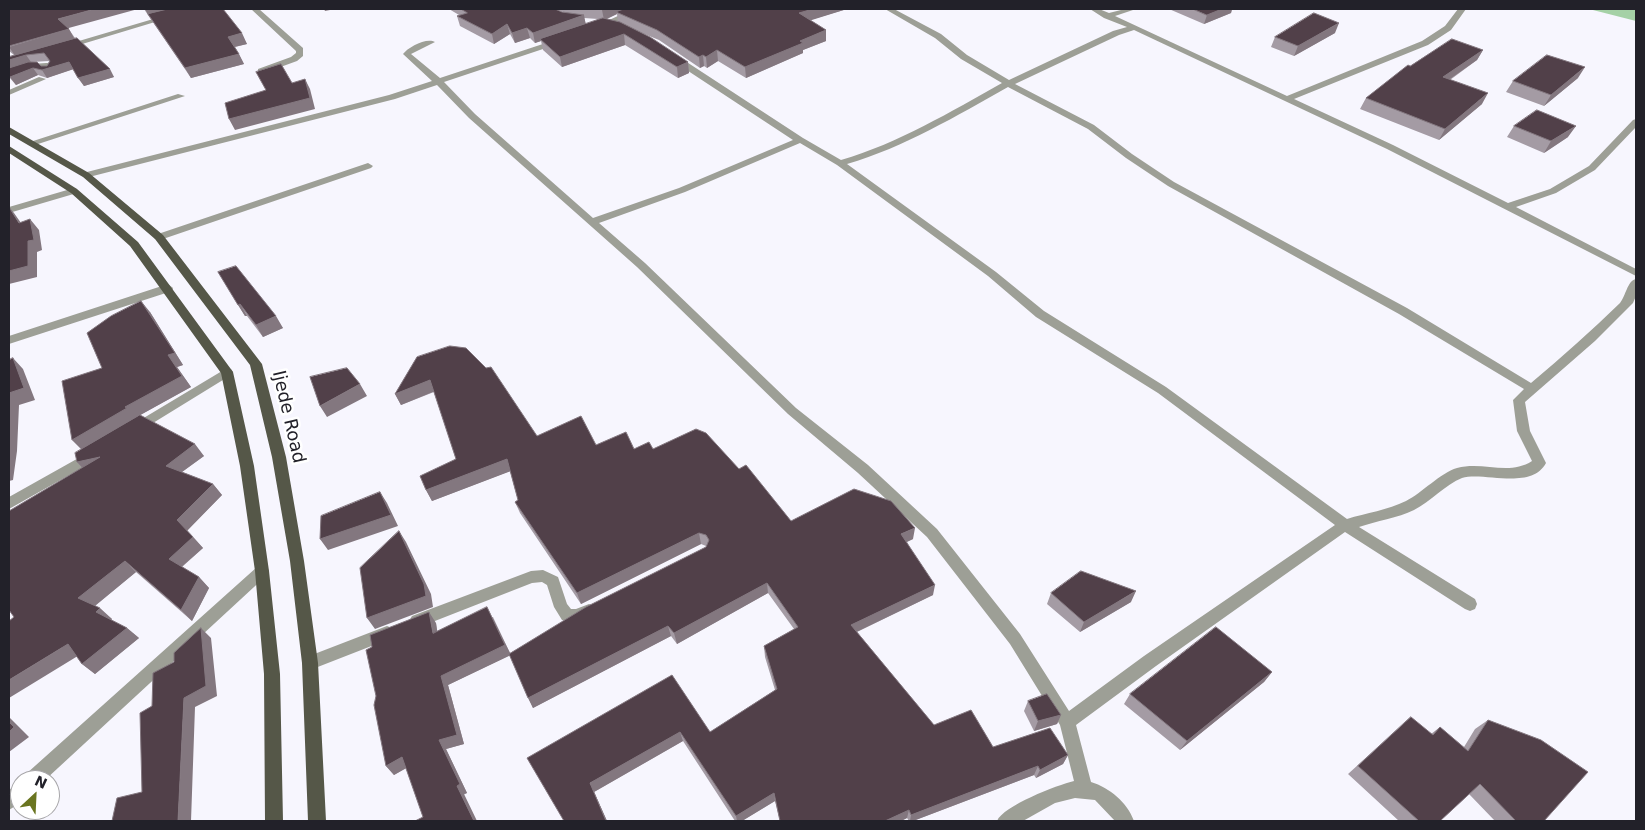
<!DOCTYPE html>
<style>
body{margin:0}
#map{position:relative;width:1645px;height:830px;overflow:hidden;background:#f7f6fe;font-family:"DejaVu Sans",sans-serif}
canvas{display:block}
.frame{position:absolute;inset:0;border:10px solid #222129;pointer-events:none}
.north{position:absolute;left:10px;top:770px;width:50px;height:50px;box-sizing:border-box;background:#fff;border:1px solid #a7a6a9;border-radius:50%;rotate:25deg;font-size:14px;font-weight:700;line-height:20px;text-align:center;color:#222129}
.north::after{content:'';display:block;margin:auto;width:18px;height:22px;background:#6a7520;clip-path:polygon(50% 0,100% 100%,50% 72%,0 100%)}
</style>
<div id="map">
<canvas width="1645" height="830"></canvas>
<div class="frame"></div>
<div class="north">N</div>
</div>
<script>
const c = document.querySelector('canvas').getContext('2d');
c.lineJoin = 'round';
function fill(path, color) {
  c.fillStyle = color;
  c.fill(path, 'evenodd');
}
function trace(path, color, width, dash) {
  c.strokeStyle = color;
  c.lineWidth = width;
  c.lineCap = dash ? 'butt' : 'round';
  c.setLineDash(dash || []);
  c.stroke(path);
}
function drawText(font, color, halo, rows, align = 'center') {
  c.font = font + ' "DejaVu Sans",sans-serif';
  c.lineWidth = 5;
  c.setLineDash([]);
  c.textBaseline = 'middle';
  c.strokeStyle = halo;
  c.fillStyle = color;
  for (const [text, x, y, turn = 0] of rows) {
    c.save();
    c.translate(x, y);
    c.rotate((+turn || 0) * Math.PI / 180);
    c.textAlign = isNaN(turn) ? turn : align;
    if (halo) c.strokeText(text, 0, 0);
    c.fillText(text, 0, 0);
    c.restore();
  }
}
fill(new Path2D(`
 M1589,9h47v12z`), '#a5d1a6');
fill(new Path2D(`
 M187,9h11l-129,39 -7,-2z
 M251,9h8l44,39v8l-6,5 -33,12h-6v-4l33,-12 5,-4v-2z
 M633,9h10l-42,20 -7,-2z
 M885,9h9l47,25 26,21 42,25 104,-49 14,-4 -23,-9 -14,-9h9l10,4 16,-4h11l-21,7 172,80 135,-55 23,-15 13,-17h8l-15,21 -23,15 -134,54 99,46 115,58 42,-14 39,-23 44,-46 3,-1v8l-41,43 -39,23 -40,14 120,62v7l-249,-127 -253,-119 -15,5 -104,49 79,41 38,29 42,28 233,126 124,75c31,-26 60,-52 89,-80 6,-7 7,-22 16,-24v17l-3,7 -38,38 -70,61 5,29 16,32c-15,28 -63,8 -84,15 -16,6 -32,24 -48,32 -16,8 -38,11 -55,17l116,72 2,5 -2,5 -5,2 -5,-2 -120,-77 -189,134 -80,59 15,57c19,6 36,20 43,39h-19l-20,-21 -20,-2 -20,5 -32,18h-26c6,-15 60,-36 77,-40l-14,-56 -50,-81 -83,-107 -69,-64 -70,-59 -151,-147 -168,-149 -32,-33 -42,14 -306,78 -3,1 -5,-3 2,-2 306,-78 43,-14 -29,-27c5,-7 24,-17 32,-12l-24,12 29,24 118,-39 4,2 -1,2 -117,39 31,32 118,104 86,-30 114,-48 -120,-79v-4h6l124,81 38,22c58,-17 109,-48 161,-77l-41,-24 -26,-21zM1008,87l80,42 38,29 42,28 231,128 125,75 -11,11 4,31 15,30c-23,15 -49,0 -75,7 -17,5 -35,25 -51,33 -18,9 -40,12 -59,18l-181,-132 -122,-76 -48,-39 -149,-108c58,-17 109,-48 161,-77zM800,143l37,22 151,111 48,41 122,76 177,132 -191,131 -75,55 -49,-77 -83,-105 -69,-64 -72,-57 -151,-145 -46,-40 86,-31z
 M46,63h3l4,7 -1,2h-6l-3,-4h-10l-24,8v-5l23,-7z
 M39,77l7,2 -37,16v-5z
 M178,94l7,2 -150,49 -3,1 -5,-3z
 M368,163l5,3 -2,2 -208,71h-8l-1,-2 1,-2z
 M74,188l3,1v4l-68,20v-6z
 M168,284l5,4 -1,3 -163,53v-8z
 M227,368l4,1 2,3 -2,3 -91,56h-8l-2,-3 2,-3z
 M91,451l5,1 2,4 -2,4 -87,49v-12z
 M262,565l5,2 2,4 -2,4 -222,205h-22l3,-6 231,-207z
 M543,570l15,7 9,27 4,5h5l13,-5 5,2 2,5 -2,5 -18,7 -14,-3 -8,-13 -7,-22 -5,-3 -10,1 -115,45 -5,-2 -3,-5 3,-5 119,-45z
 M387,626l5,2 3,5 -3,5 -82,32 -6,-2 -2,-5 2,-5z
 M20,782v21l-11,7v-20z`), '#9d9f96');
fill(new Path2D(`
 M9,127l80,46 74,62 99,129 24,93 18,104 14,102 8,158h-18l-6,-158 -12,-102 -18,-104 -22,-92 -95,-126 -72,-62 -74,-43z
 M9,146l68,43 61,53 95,130 21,94 15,105 11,103 3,147h-18l-1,-147 -9,-103 -15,-105 -19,-93 -91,-127 -59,-53 -62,-40z`), '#555748');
fill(new Path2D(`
 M9,9l59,19 7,10 39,39 -30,9 -11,-17 -26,9 -9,-3 -22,10 -7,-8v-20l5,-2 -5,-4zM49,61l-2,5h-6l-9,-4z
 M144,9h79l24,35 -12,3 9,17 -53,14 -41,-60z
 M449,9h106l7,3 4,1 -11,-4h292l-37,11 16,10v11l-23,9v3l-57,25 -28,-17 -11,7 -3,-2 -4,2 -41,-28 -22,-9 51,31 1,11 -11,5 -53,-33 -63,22 -19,-17 -2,-9 -6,2 -5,-5 -15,5 -5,-9 -16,10 -34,-18 -3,-10 2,-1zM617,14l1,8 -11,-3zM584,18l14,1 -12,5z
 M1169,9h63l-1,4 -27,11z
 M1335,33l-41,23 -23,-9 4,-10z
 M1483,50l-6,10 -27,20 32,24 -43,36 -79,-31 6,-11 44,-32z
 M1578,78l-34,28 -38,-14 7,-11z
 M1514,126l54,11 -24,16 -37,-16z
 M218,272l65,56 -20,9 -16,-21h-2z
 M150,312l33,53 -6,2 14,20 -51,28 64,41 -22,16 31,12 9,11 -35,35 16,18 -21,19 17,10 10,11 -17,33 -56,-49 -41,34 17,13 -1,1 16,8 12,10 -44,36 -13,-10 -5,-7 -63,-40 68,-149 -5,-6 5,-13 20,-81z
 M417,357l120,79 59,9 38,4h19l86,20 52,52 122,18 -6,3 26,53 -76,37 77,93 59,22 75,8 -5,9 -27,14 -2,-3 -121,46h-4l-2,-3 -6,3h-121l-5,-20 -33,20h-7l-52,-80 -89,51 13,29h-43l108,-146 38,57 65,-42 -10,-33 -1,-11 30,-17 -26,-36 -91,51 -6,-8 -138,72 -23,-53 -62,30 16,59 -18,5 21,44 -44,24 -17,-49 -12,7 -8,-9 50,-143 1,8 56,-14 17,36 196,-106v-1l-5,-2 -120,60 -61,-91 -5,-11 3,-2 -8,-29 -78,30 -6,-11 30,-31 -22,-67 -33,13 -6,-11z
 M1051,593l80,9 -51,30 -33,-28z
 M1272,672l-8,10 -84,68 -56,-46 6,-10z
 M1028,701l33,14 -4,9 -23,7 -10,-20z
 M1411,717l20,17 9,-7 24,20 11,-18 13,-9 56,101h-49l-26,-27 -29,27h-41l-51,-47z`), '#a49ba4');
fill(new Path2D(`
 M95,9h43l-73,20 -7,-10z
 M145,9h29l-26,5 2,4z
 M324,9h11l-10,2z
 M604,9h25l-13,3 1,2 -13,6 -2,-10z
 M813,9h34l-48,15v-11z
 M1222,9h10l-1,4 -27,11 3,-9z
 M584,15l2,11 -46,13 1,2 -6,2 -2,-10z
 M1339,23l-4,10 -41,23 4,-10z
 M507,24l3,10 -16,10 -2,-10z
 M527,28l3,10 -15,5 -3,-10z
 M69,29l6,11 -59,17 -7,-10z
 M826,30v11l-23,9v3l-57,25 -1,-11 55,-26z
 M242,33l5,11 -13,3 -6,-10z
 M624,34l1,11 -63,22 -2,-10z
 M717,50l1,11 -11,7 -1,-11z
 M1483,50l-6,10 -40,28 6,-11z
 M239,54l5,10 -53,14 -6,-10z
 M26,55l5,7 -22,7v-9z
 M703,55l1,11 -4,2 -1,-11z
 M69,62l5,7 -27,9 -5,-8z
 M688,62l1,11 -11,5 -1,-11z
 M1585,67l-7,11 -34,28 7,-11z
 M33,68l5,7 -22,10 -6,-8z
 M110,69l4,8 -30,9 -6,-8z
 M305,79l5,10 5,20 -80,21 -6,-11z
 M1488,93l-6,11 -43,36 6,-11z
 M1576,126l-8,11 -24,16 7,-12z
 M9,207l5,6 14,20 -9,-10z
 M30,219l9,11 3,20 -5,2v25l-28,7v-13l19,-30z
 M141,301l9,11 33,53 -6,2 14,20 -56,31 -52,33 -11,-11 96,-85z
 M240,304l7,12h-2l-7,-11z
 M276,316l7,12 -20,9 -7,-12z
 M13,358l10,11 12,31 -16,5 -2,46 -4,29 -4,1v-88z
 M430,380l5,11 -34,14 -6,-11z
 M360,384l7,12 -40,21 -7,-11z
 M195,444l9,12 -29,21 -9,-11z
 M100,457l-12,17 -11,-12z
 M507,459l4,12 -79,30 -6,-11z
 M213,484l9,11 -35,36 -10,-11z
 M380,492l7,11 11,23 -70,24 -8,-11z
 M915,528l-2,11 -13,6 1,-11z
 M399,531l7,11 25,52 2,13 -58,22 -8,-11z
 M699,533l2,11 -120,60 -4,-11z
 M193,537l10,11 -24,21 -10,-10z
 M125,561l11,11 -45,37 -13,-11z
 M199,577l10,11 -17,33 -11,-11z
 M767,583l1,10 -91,51 -3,-11z
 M935,585l-2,10 -83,40 1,-10z
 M1136,591l-5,11 -51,30 4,-10z
 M487,607l24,48 -63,30 16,59 -18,5 21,44 -3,1 13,27h-3l-17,-35 -18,-46 2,-64z
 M100,608l12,11 -3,3 -13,-10z
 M429,612l7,11 3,20 -6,-10z
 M668,626l3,10 -138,72 -5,-10z
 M127,628l12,10 -44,36 -13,-10z
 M201,628l10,10 6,58 -22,11 -4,114h-13l6,-123z
 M68,644l13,10 -72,44v-18z
 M1272,672l-8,10 -84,68 7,-9z
 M1061,715l-4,9 -23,7 4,-10z
 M9,717l20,20 -20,15z
 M680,732l3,9 -89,51 13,29h-1l-16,-38z
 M1068,755l-5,9 -27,14 4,-8z
 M402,757l8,9 -16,9 -8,-9z
 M1038,766l-4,9 -121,46h-3l1,-6z
 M774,793l1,8 -33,20h-5l-1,-5z
 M909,810l-2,8 -6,3h-16z`), '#83777f');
const building = new Path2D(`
 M9,9h86l-37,10 11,10 -60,17z
 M168,9h55l19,24 -14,4 11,17 -54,14 -37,-54z
 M461,9h94l7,3 22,3 -51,18 -6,-5 -15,5 -5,-9 -15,10 -35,-18 10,-3z
 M624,9h189l-14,4 27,17 -26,11 3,2 -58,24 -28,-17 -11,7 -3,-2 -4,2 -42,-27 -41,-18z
 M1193,9h29l-15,6z
 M1314,13l25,10 -41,23 -23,-9z
 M603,18l17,4 30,15 38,25 -11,5 -53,-33 -64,23 -20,-18z
 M77,38l33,31 -32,9 -9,-16 -27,8 -9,-2 -23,9 -1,-2v-7l19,-6h9l4,4h6l3,-5 -6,-8 -18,2 -17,5v-3z
 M1452,39l31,11 -40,27 45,16 -43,36 -79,-31 42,-33 2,1z
 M1547,55l38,12 -34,28 -38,-14z
 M281,64l11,19 13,-4 5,19 -81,21 -4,-16 41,-13 -10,-18z
 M1537,110l39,16 -25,15 -37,-15z
 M9,207l10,16 11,-4 4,21 -6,1v25l-19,5z
 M236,266l40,50 -20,9 -16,-21 -2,1 -20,-33z
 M141,301l34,52 -7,2 14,21 -57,31 2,1 -55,32 -10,-59 40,-13 -15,-35 24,-17z
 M450,346l16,2 20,20 5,-1 46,69 44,-20 15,29 30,-13 8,17 15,-7 4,7 43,-20 10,4 33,36 7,-4 45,56 63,-32 37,12 24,27 -14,6 34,51 -84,40 83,100 37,-15 22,37 57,-19 18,27 -28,15 -2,-4 -127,49 -2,-5 -24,11h-105l-6,-28 -38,23 -56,-84 -90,51 16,38h-42l-37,-63 145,-83 38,57 67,-43 -13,-43 34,-19 -31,-44 -93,50 -6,-7 -140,72 -19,-44 77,-47 120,-60 3,-7 -3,-5 -7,-2 -122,60 -62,-91 3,-2 -11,-41 -81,31 -6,-14 36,-17 -26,-79 -35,14 22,-37z
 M13,358l11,30 -15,5v-33z
 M347,368l13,16 -40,22 -10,-29z
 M140,415l55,29 -29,22 47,18 -36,36 16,17 -24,22 30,18 -18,33 -56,-49 -47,37 22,10 -4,4 31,16 -45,36 -14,-20 -59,36v-59l5,-4 -5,-7v-99l91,-54 -23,5 -2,-9z
 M380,492l11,23 -71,24 1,-23z
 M399,531l25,53 2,12 -59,22 -7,-50z
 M1081,571l55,20 -52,31 -33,-29z
 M487,607l18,38 -64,31 16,59 -18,5 21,44 -3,2 17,35h-59l8,-4 -21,-60 -16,9 -12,-61 2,-9 -10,-46 6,-3 -2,-12 59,-23 4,21z
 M1216,627l56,45 -85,69 -57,-47z
 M201,628l5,58 -22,12 -6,123h-66l5,-23 25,-6 -2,-79 12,-7 1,-33 21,-11v-9z
 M1047,694l14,21 -23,6 -10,-20z
 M1411,717l22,18 7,-8 28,24 20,-31 53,20 47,32 -44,49h-28l-36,-37 -40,37h-21l-61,-55z
 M9,722l5,5 -5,5z`);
fill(building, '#514049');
trace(building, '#83777f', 1);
drawText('18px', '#222129', '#fff', [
 ["Ijede Road",288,417,77]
]);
</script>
